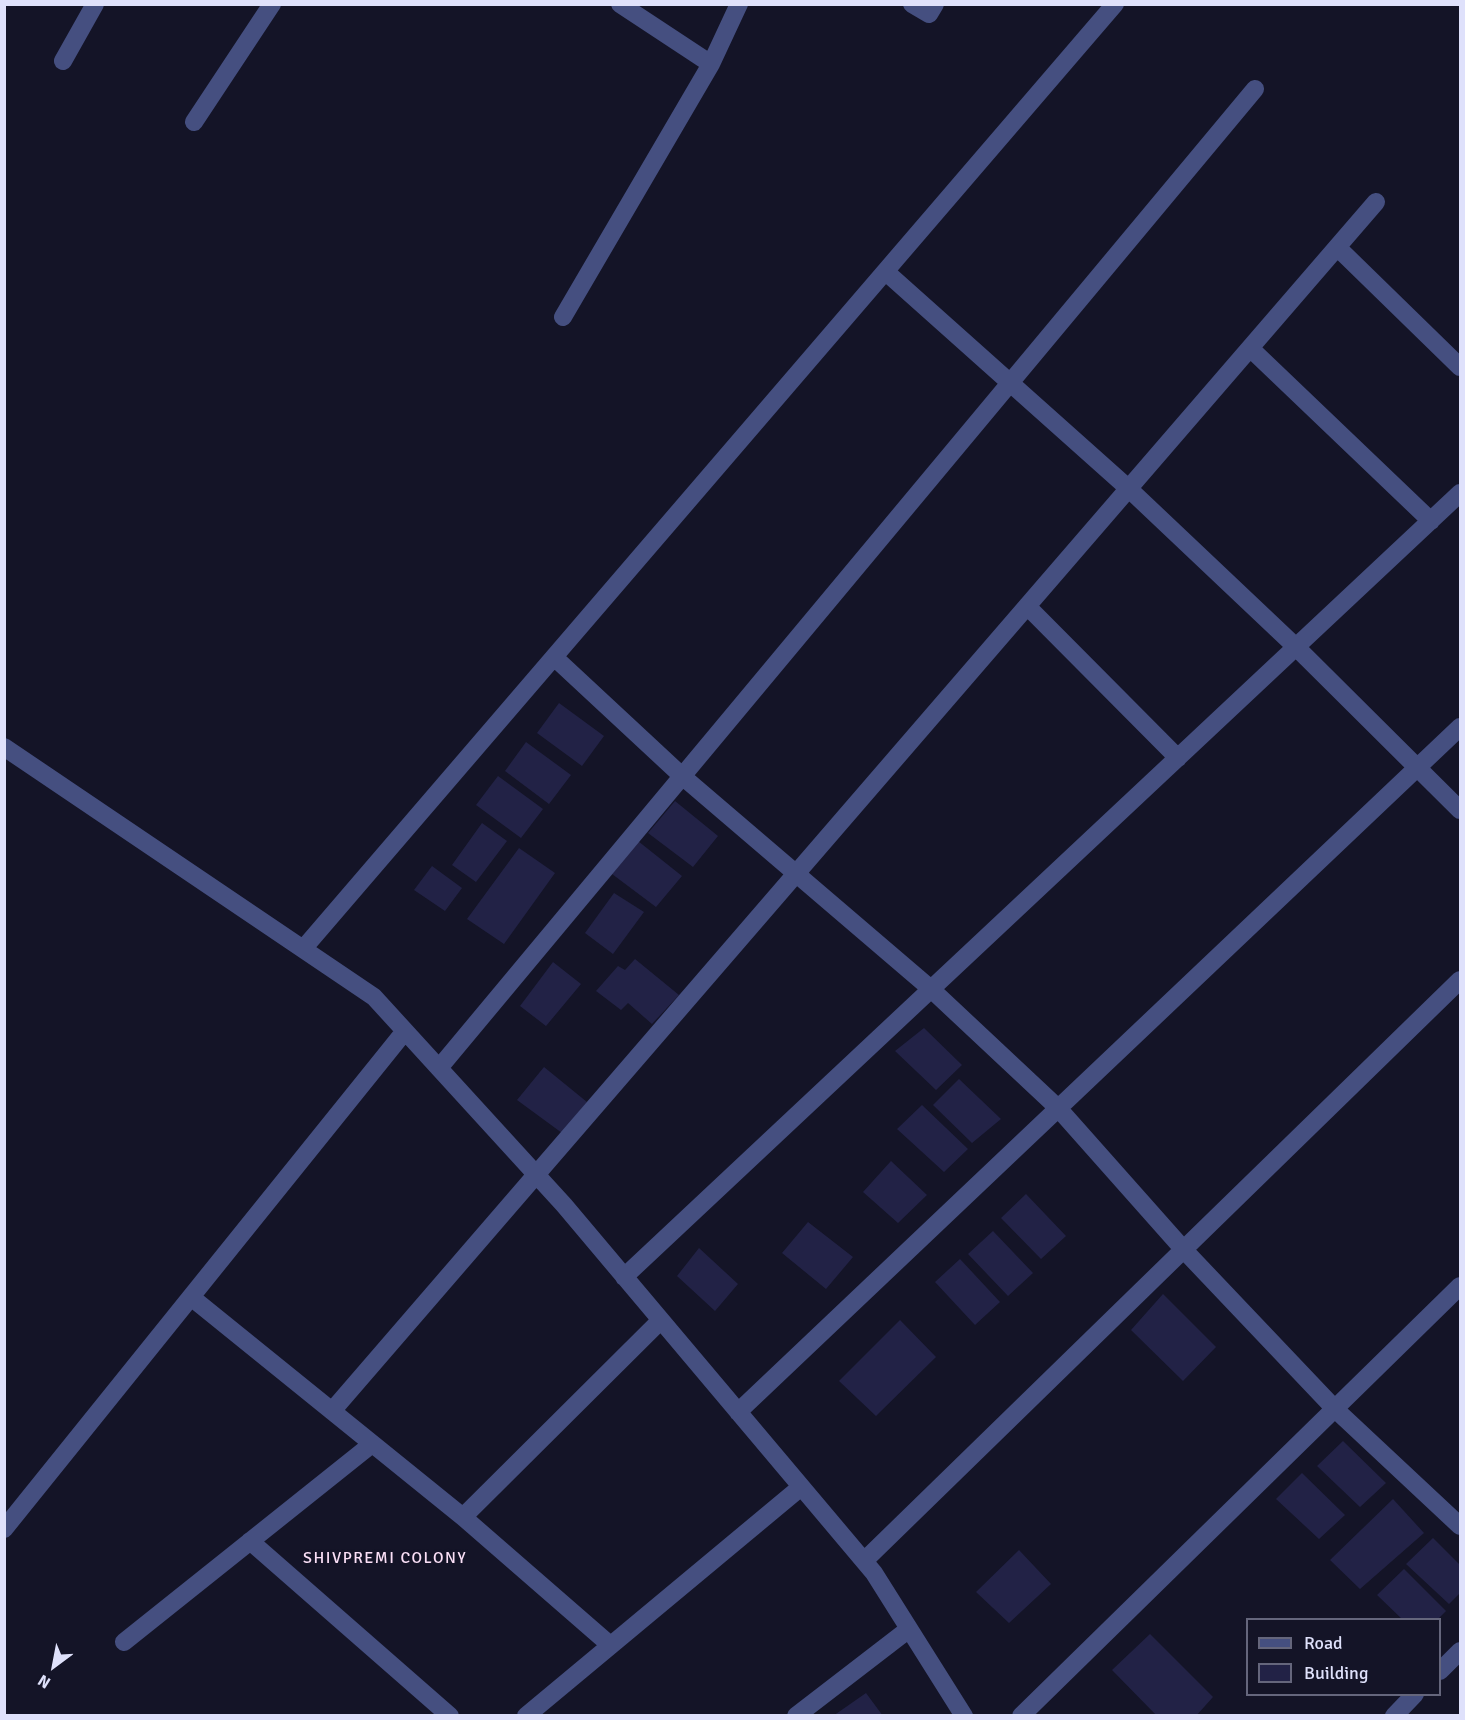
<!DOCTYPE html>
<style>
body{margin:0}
#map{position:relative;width:1465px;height:1720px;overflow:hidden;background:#141427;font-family:Signika,sans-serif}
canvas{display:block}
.frame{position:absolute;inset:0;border:6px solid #dfe1fb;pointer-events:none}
.legend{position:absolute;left:1246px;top:1618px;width:195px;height:78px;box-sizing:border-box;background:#141427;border:2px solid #65667c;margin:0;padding:8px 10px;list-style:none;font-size:18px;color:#dfe1fb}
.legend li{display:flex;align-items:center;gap:12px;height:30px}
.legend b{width:30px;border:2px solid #65667c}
.north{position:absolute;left:24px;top:1636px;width:60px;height:60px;-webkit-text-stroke:4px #141427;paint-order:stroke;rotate:212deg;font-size:16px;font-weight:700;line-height:24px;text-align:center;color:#dfe1fb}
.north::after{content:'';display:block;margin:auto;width:21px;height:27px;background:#dfe1fb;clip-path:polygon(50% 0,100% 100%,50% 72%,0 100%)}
</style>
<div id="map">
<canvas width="1465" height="1720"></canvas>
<div class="frame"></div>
<ul class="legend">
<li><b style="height:8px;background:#454f80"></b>Road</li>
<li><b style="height:16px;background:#222246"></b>Building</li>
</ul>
<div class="north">N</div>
</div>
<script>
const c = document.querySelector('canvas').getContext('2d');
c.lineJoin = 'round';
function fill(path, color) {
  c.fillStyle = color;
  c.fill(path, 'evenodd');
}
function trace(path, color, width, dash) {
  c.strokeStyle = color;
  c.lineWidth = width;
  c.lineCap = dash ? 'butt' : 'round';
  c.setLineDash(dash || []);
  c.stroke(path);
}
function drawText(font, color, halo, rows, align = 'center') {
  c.font = font + ' Signika,sans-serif';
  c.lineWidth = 6;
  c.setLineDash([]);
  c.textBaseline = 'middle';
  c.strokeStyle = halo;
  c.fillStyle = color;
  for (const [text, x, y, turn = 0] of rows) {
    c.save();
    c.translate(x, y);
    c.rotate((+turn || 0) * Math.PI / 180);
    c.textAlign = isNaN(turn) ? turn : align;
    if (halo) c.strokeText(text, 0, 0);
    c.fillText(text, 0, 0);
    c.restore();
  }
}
fill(new Path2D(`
 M559,703l45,33 -22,30 -45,-33z
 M526,742l45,33 -22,29 -44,-33z
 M498,776l45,33 -22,29 -45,-33z
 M675,801l43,35 -25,31 -45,-34z
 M482,823l25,18 -31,41 -24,-17z
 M638,841l44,35 -26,31 -44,-33z
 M519,848l36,25 -51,71 -37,-25z
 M432,866l30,22 -17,23 -31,-21z
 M614,893l30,19 -31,42 -28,-21z
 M635,959l44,36 -27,29 -24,-21 -7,7 -25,-19 22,-25 7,4z
 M553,962l28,22 -35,42 -26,-20z
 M924,1028l38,37 -26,25 -41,-39z
 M544,1067l43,35 -25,31 -45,-33z
 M959,1079l42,40 -29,24 -39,-38z
 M922,1105l46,44 -24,23 -47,-43z
 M891,1161l36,34 -29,28 -35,-31z
 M1026,1194l40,42 -25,23 -40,-41z
 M808,1222l45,35 -27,32 -44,-36z
 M993,1231l40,42 -25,23 -40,-42z
 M699,1248l39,36 -23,27 -38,-35z
 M960,1259l40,43 -25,23 -40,-43z
 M1163,1294l53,53 -33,34 -52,-51z
 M900,1320l36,37 -60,59 -37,-35z
 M1343,1441l43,42 -26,24 -43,-41z
 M1302,1473l43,42 -26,24 -43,-40z
 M1393,1499l31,34 -64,56 -30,-29z
 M1433,1538l27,27v28l-11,11 -43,-40z
 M1019,1550l32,34 -42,39 -33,-31z
 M1404,1569l42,42 -9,9h-34l-26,-25z
 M1150,1634l63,63 -17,19h-39l-45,-46z
 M866,1693l17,23h-50z`), '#222246');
trace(new Path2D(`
 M620,4l91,60
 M912,4l17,10 6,-10
 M63,61l32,-57
 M194,122l78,-118
 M1337,247l123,120
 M886,272l242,216 168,159 164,163
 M563,317l148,-253 28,-60
 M1250,348l181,173
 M1027,606l151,152
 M554,657l128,119 249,213 127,119 126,142 151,159 125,117
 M4,747l370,250 190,208 310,368 90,143
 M303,949l812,-945
 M439,1068l816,-979
 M624,1277l836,-784
 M191,1297l272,220 146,127
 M332,1411l1044,-1209
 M738,1412l722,-685
 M463,1517l198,-197
 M4,1529l401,-498
 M250,1541l200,175
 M864,1561l596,-581
 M124,1642l248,-198
 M1440,1671l20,-20
 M526,1716l275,-229
 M796,1716l113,-87
 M1021,1716l439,-430
 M1394,1716l21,-22`), '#454f80', 18);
c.letterSpacing = '1.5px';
drawText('16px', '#fbe0f7', '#141427', [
 ["SHIVPREMI COLONY",385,1559]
]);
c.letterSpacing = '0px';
</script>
